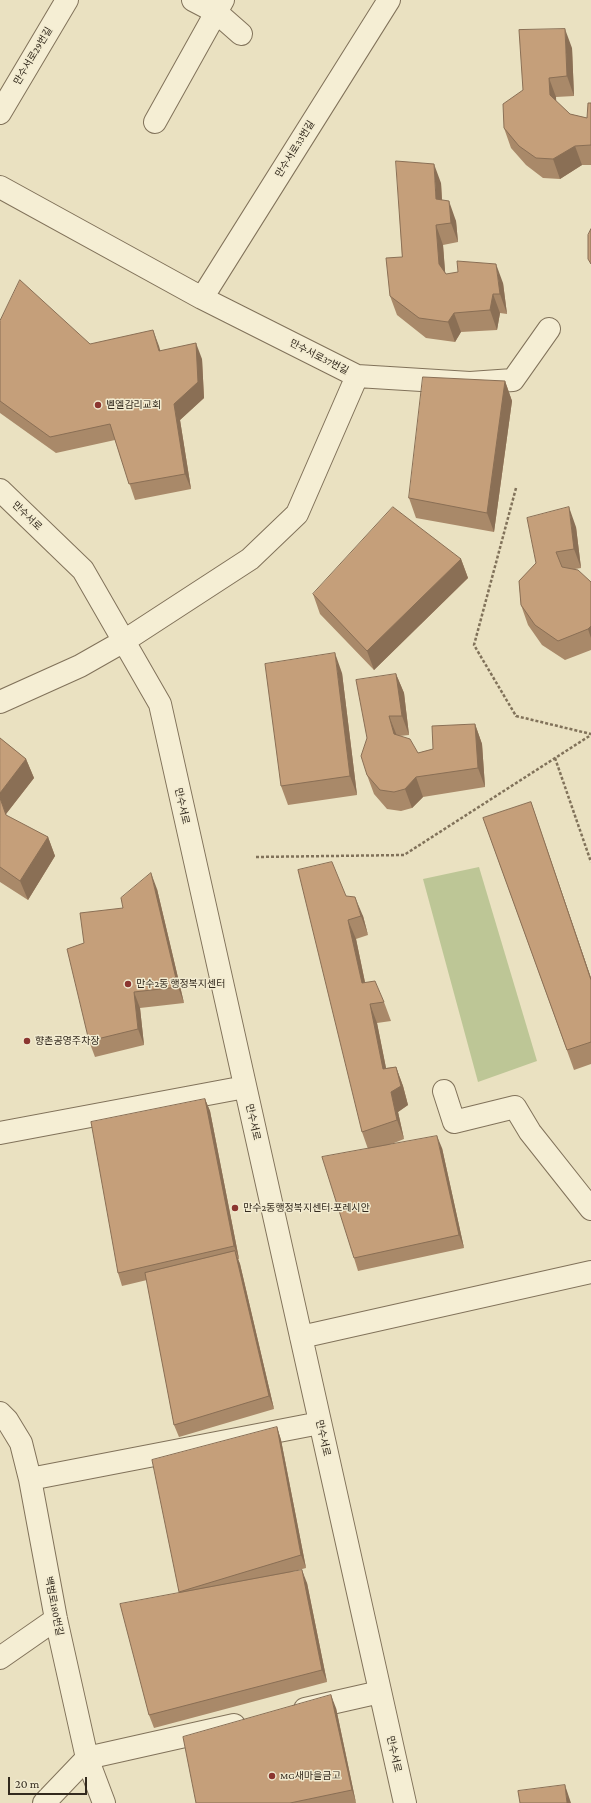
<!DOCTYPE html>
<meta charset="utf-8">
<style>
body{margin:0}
#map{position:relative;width:591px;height:1803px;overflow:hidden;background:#eae1c1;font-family:"Crimson Pro",serif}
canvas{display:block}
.scale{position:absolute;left:8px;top:1777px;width:79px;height:18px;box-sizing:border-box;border:2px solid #32291d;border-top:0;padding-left:5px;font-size:12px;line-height:14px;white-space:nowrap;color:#32291d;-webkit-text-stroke:3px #f2ebd0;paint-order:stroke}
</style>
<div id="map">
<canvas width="591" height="1803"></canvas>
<div class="scale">20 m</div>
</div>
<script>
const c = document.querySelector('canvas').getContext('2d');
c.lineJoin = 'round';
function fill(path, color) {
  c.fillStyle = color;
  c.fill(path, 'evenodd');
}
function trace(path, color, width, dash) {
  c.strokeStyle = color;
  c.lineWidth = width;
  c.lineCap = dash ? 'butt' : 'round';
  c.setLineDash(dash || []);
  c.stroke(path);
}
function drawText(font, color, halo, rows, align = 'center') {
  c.font = font + ' "Crimson Pro","Noto Sans KR",serif';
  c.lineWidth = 3;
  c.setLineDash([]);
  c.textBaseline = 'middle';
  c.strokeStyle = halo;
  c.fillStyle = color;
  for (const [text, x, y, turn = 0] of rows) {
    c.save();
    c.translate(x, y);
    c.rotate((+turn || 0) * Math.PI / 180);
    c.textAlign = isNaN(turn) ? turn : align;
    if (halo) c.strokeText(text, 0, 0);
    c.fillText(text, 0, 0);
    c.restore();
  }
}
fill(new Path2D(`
 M479,867l58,194 -59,21 -55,-203z`), '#bdc696');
const minor = new Path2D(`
 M193,0l23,12 25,22
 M0,113l67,-113
 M155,122l68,-122
 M0,187l202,111 155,78 113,7 43,-3 36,-51
 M202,298l187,-298
 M0,490l83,80 77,134 245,1099
 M0,702l80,-36 44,-25 126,-82 47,-45 60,-138
 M444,1091l10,31 61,-15 15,25 61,77
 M0,1133l245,-46
 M301,1337l290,-65
 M0,1413l7,7 14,23 9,36 26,140 31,139 17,45
 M30,1479l290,-56
 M0,1658l56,-39
 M305,1709l75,-17
 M44,1803l43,-45 147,-33`);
trace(minor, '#81725a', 24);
trace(new Path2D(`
 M516,488l-42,157 42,71 75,18
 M555,758l36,104
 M256,857l148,-2 187,-120`), '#81725a', 2.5, [3, 2]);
trace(minor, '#f5eed4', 22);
fill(new Path2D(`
 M572,48l2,48 -18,1v4l14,13 17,4 4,-15v62h-9l-22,14 -17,-1 -17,-13 -15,-17 -7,-20z
 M441,183l1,17 14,21 2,21 -15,3 2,28 1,1 57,9 4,31 -7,-1 -3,17 -36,2 -6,10 -29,-4 -29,-23 -7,-19 12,-39z
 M0,321l90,23 70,7 42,8 2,39 -24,22 11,69 -56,11 -20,-60 -59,13 -56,-40z
 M505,381l7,20 -18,131 -78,-14 -7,-20z
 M576,527l5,41 -6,1 16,13v68l-26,10 -23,-15 -14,-20 -7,-20 -2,-24z
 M461,559l7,19 -94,92 -54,-56 -7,-20z
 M342,673l15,122 -69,10 -7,-19z
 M396,674l8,19 5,42 -10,1 19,17 15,-4 42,-25 7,20 3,43 -62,10 -11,11 -11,3 -14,-2 -13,-15 -7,-19z
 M0,738l26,21 8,19 -28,36v2l42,21 7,19 -27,44 -28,-18z
 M531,802l60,176v86l-17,6 -91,-252z
 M157,889l27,114 -44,5 4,37 -49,12 -6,-16 -5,-98 39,-35z
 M346,896l17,20 5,19 -12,4 9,43 19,20 7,19 -14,2 9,45 10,-1 7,19 5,19 -10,7 6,27 -15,6 53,3 22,100 -106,23 -4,-13 14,-109 -6,-17z
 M205,1099l5,12 29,148h-1l2,5 34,145 -95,28 -5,-12 -27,-145 -25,6 -4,-13z
 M277,1427l4,13 25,128 -15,4 16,11 20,99 -173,46 -5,-13 30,-122v-1z
 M336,1708l20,95h-160z`), '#a98969');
fill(new Path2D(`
 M565,29l7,19 2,48 -7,-20z
 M549,78l7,19 1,17 -7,-19z
 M575,146l7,19 -22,14 -7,-20z
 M434,164l7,19 2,36 -7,-20z
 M449,201l7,20 2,21 -7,-19z
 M436,225l7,20 3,38 -7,-19z
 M496,264l7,19 4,31 -7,-20z
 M493,294l7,19 -3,17 -7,-20z
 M454,313l7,19 -6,10 -7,-20z
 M153,330l6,16 6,21 -6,-16z
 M196,343l6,16 2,39 -24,22 11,69 -6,-15 -11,-70z
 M505,381l7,20 -18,131 -7,-19z
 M569,507l7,20 5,41 -7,-19z
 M461,559l7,19 -94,92 -7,-19z
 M591,626v12l-3,-9z
 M335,653l7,20 15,122 -7,-19z
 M396,674l8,19 5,42 -7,-19z
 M389,716l8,20 -3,-2z
 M475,724l7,20 3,43 -7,-19z
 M26,759l8,19 -28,36 -6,-16v-5z
 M416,777l7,20 -11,11 -7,-19z
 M531,802l60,176v2z
 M48,837l7,19 -27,44 -8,-19z
 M151,873l6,16 27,114 -6,-16z
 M355,897l8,19 5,19 -7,-19z
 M348,920l8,19 13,63 -7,-19z
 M134,992l6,16 4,37 -6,-16z
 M370,1004l7,19 13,65 -7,-19z
 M396,1067l7,19 5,19 -10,7 6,27 -7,-19 -6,-28z
 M205,1099l5,12 29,148 -5,-13z
 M437,1136l5,12 22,100 -5,-13z
 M235,1251l5,13 34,145 -5,-13z
 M277,1427l4,13 25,128 -5,-13z
 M302,1570l5,13 20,99 -5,-12z
 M331,1695l5,13 20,95 -4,-13z
 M565,1785l6,18h-4z`), '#8a6f55');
const building = new Path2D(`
 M565,29l2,47 -18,2 1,17 20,19 17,4 1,-15h3v42l-16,1 -22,13 -17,-1 -17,-12 -15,-18 -1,-24 20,-14 -4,-60z
 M396,161l38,3 2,35 13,2 2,22 -15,2 3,39 7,10 12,-2 -1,-11 39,3 4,30h-7l-3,16 -36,3 -6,9 -29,-4 -29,-22 -4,-38 16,-1z
 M591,229v35l-3,-5v-24z
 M20,280l70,64 63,-14 6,21 37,-8 2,39 -24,22 11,70 -56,10 -19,-60 -60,13 -50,-36v-80z
 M423,377l82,4 -18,132 -78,-15z
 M393,507l68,52 -94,92 -54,-57z
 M569,507l5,42 -18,3 6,15 16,3 13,12v44l-3,3 -30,12 -23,-16 -14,-20 -2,-24 17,-18 -9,-45z
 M335,653l15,123 -69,10 -16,-122z
 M396,674l6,42h-13l5,18 16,5 8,14 15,-4 -1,-23 43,-2 3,44 -62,9 -11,12 -11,3 -14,-2 -13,-15 -6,-19 6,-18 -11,-58z
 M0,738l26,21 -26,34z
 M0,798l6,17 42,22 -28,44 -20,-14z
 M531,802l60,178v62l-24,8 -84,-232z
 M332,862l14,34 9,1 6,19 -13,4 14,63 13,-2 9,21 -14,2 13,65 13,-2 5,19 -10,6 6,28 -35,12 -64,-262z
 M151,873l27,114 -44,5 4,37 -49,12 -22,-92 17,-6 -4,-30 43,-5 -2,-10z
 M205,1099l29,147 -116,27 -27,-151z
 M437,1136l22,99 -105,23 -32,-101z
 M235,1251l34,145 -95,29 -29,-152z
 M277,1427l24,128 -122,37 -27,-132z
 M302,1570l20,100 -173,45 -29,-111z
 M331,1695l21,95 -62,13h-94l-13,-66z
 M565,1785l2,18h-47l-2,-12z`);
fill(building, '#c59f7a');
trace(building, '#8a6f55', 1);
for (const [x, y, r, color] of [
 [98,405,4,"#8b3630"],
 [128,984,4,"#8b3630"],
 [27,1041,4,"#8b3630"],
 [235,1208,4,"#8b3630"],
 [272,1776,4,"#8b3630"]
]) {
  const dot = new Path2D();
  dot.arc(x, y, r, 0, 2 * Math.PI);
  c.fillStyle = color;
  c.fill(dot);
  trace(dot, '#f2ebd0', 1.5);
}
drawText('10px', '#32291d', '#f2ebd0', [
 ["만수서로29번길",33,56,-59],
 ["만수서로33번길",295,149,-58],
 ["만수서로37번길",319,357,27],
 ["만수서로",27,516,44],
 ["만수서로",182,806,77],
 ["만수서로",253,1122,77],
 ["만수서로",323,1438,77],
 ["백범로180번길",54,1606,79],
 ["만수서로",394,1754,77]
]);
drawText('10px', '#32291d', '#f2ebd0', [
 ["벧엘감리교회",106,405],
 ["만수2동 행정복지센터",136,984],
 ["향촌공영주차장",35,1041],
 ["만수2동행정복지센터·포레시안",243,1208],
 ["MG새마을금고",280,1776]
], 'left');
</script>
